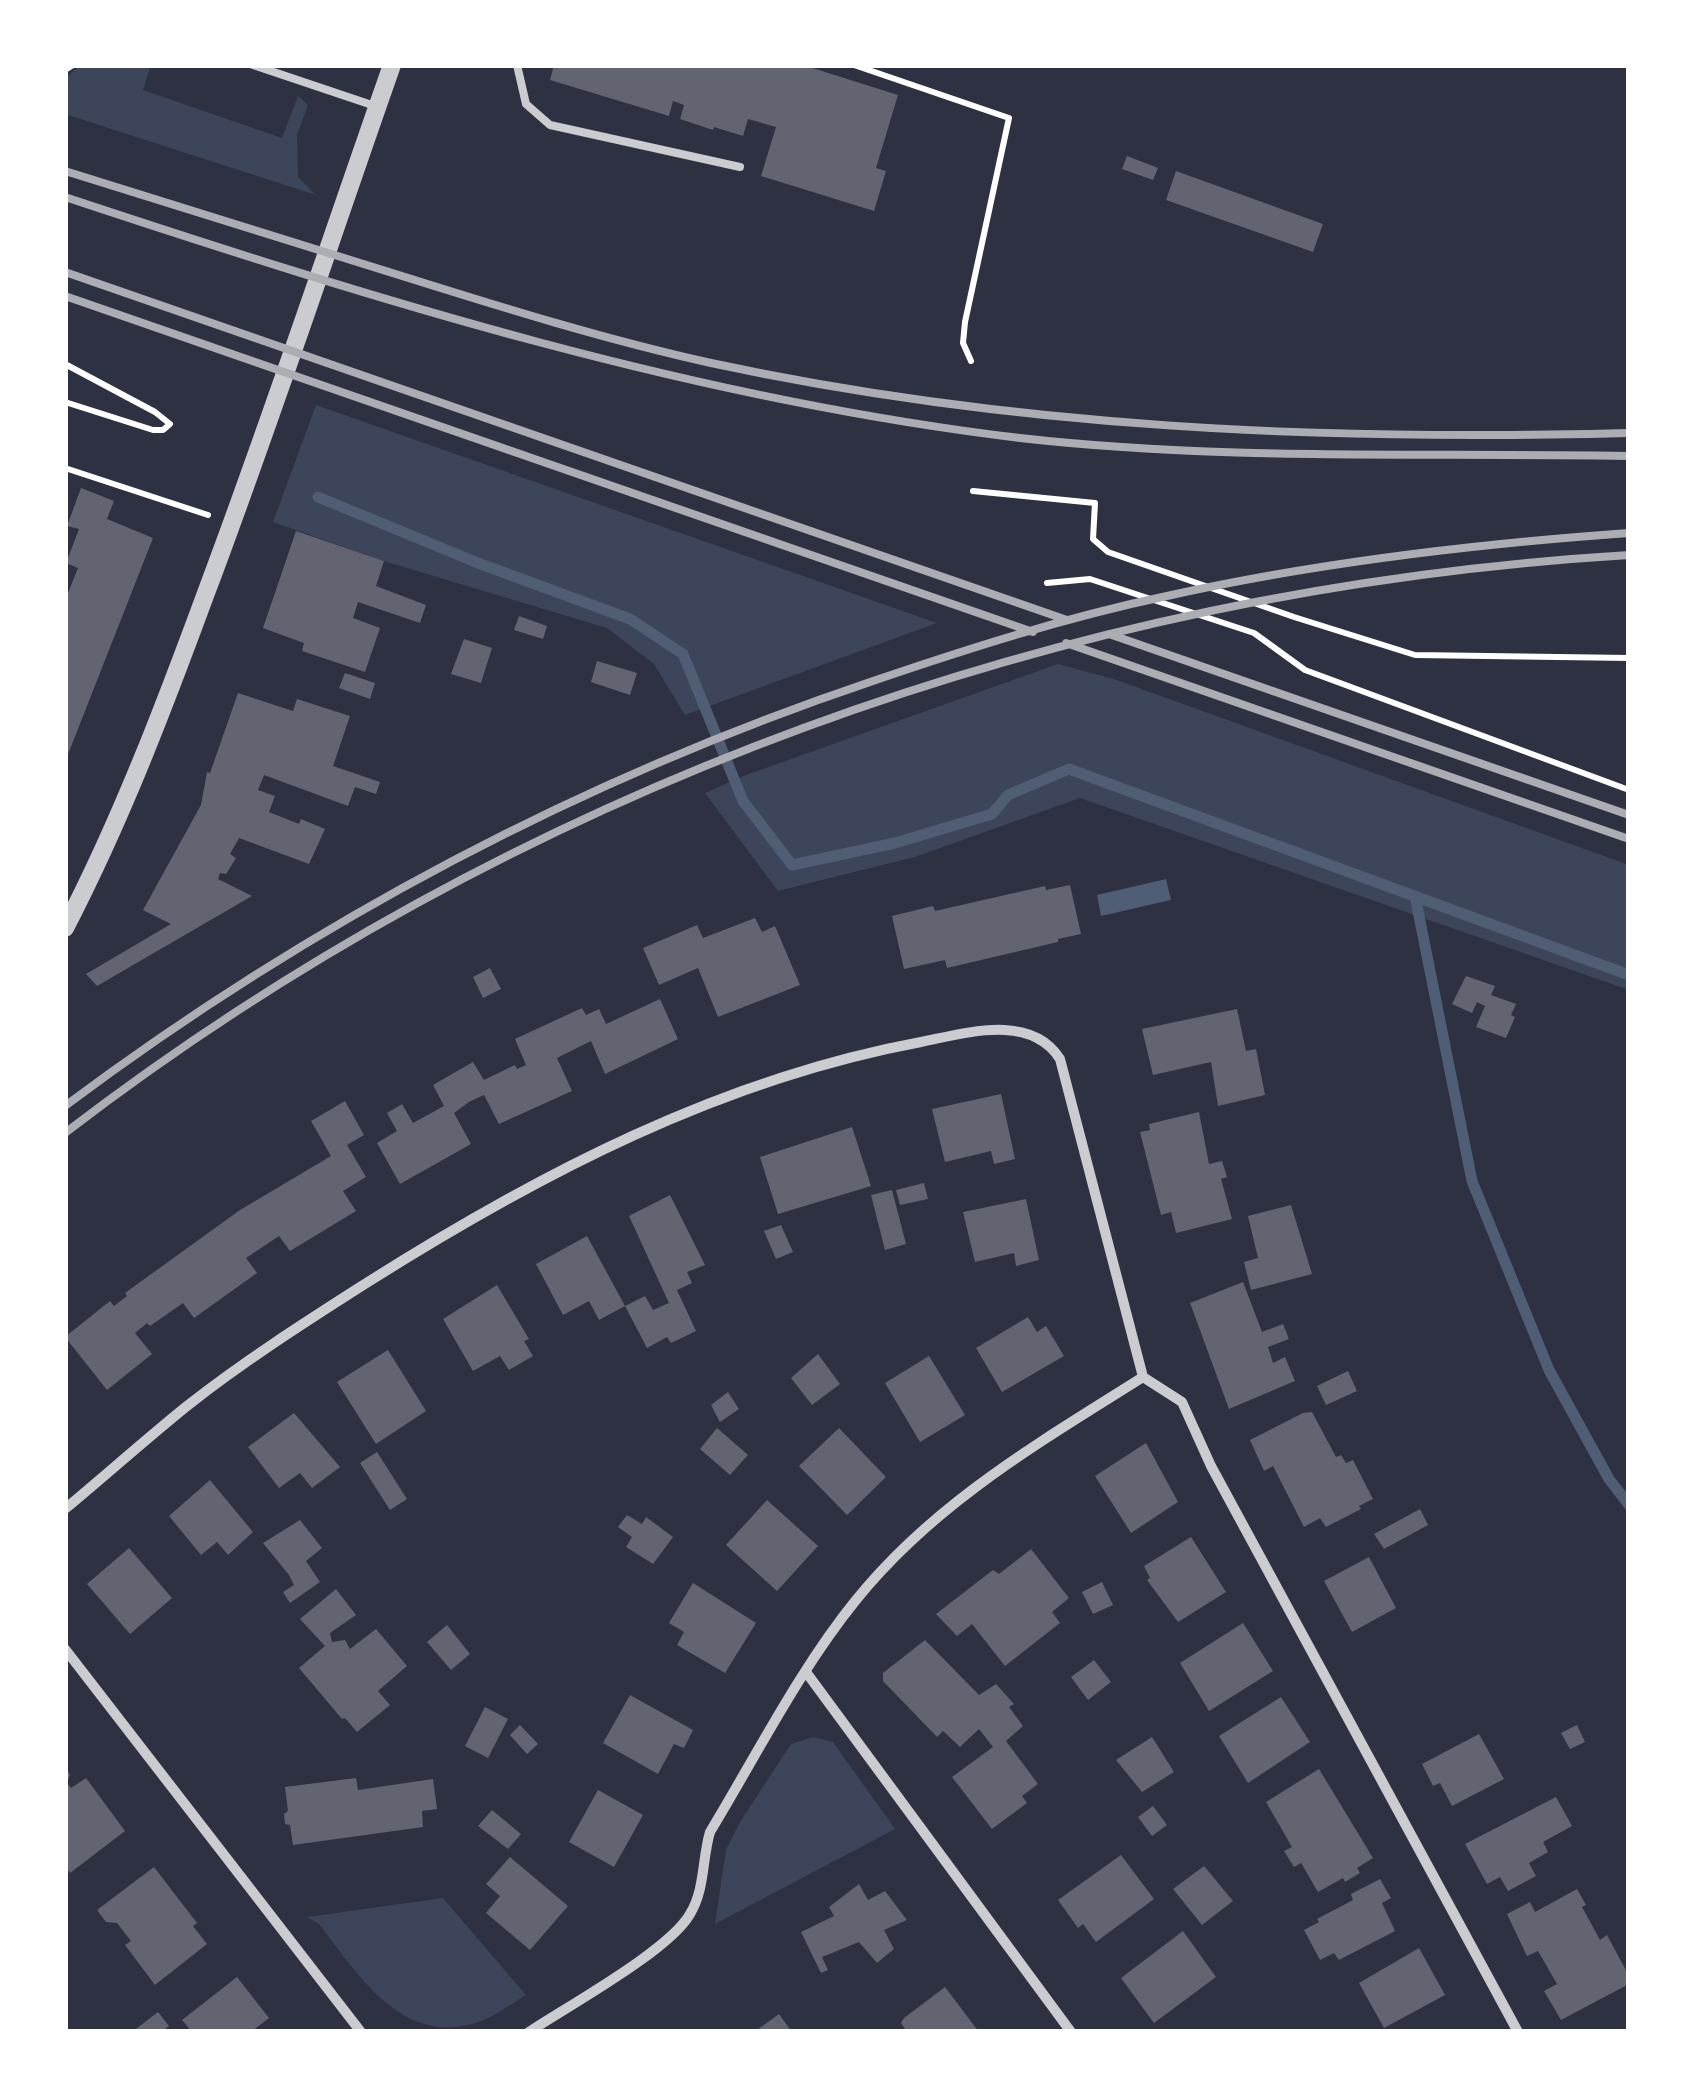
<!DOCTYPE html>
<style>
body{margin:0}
#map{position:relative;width:1694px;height:2097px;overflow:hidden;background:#2d3142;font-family:Ubuntu,sans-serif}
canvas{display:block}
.frame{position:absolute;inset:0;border:68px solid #fff;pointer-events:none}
</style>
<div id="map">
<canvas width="1694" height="2097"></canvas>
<div class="frame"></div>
</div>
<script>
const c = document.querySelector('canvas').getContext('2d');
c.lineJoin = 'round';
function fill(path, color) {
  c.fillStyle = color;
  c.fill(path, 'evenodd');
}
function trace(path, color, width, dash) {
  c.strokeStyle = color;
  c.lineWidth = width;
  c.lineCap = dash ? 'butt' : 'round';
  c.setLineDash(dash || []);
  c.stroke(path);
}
fill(new Path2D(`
 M80,65h71l-8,25 139,48 16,-42 10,9 -11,30 1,42 18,18 -251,-81v-35z
 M316,405l621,218 -252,92 -31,-51 -47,-36 -223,-67 -111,-39z
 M1058,664l56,15 515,186v125l-549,-192 -165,59 -137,34 -73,-98 41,-18z
 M813,1737l20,5 62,87 -180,95 11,-74 14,-28 51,-78z
 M443,1898l83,97c-15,9 -31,21 -47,27 -77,26 -121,-48 -160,-98l-12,-7z`), '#3c4559');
fill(new Path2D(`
 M1166,879l5,21 -70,16 -4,-21z`), '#4f5d75');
trace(new Path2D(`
 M318,497l160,66 152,56 53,35 60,147 49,64 103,-22 97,-29 16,-19 61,-26 560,206
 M1415,896l57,285 77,189 60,109 20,26`), '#4f5d75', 11);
fill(new Path2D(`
 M554,65h249l95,30 -22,73 10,3 -12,40 -113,-35 15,-49 -28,-8 -5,17 -29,-9 -1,3 -33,-11 4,-14 -11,-4 -4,15 -119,-36z
 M1127,156l31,12 -5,12 -31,-11z
 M1176,171l147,53 -10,28 -147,-52z
 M81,488l33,13 -7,18 46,19 -88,224v-170l3,1 10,-25 -12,-5 13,-34 -12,-3z
 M296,531l88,30 -8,25 50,19 -6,18 -62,-21 -5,16 27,10 -15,44 -63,-21 2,-8 -41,-15z
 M519,616l28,10 -4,13 -29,-9z
 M464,639l28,9 -11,35 -30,-9z
 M597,661l40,12 -7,22 -39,-13z
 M345,673l30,10 -5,16 -31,-11z
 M238,693l55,18 4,-12 53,17 -17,50 47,16 -4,12 -21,-7 -7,19 -84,-31 -6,15 17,6 -6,16 30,12 2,-5 24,10 -16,35 -70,-26 -9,16 6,4 -10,16 -6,-1 -2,6 34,17 -155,90 -11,-12 85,-50 -28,-14 58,-105 6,-33 3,1z
 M1070,885l11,49 -23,5v3l-111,26 -2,-8 -41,9 -12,-53 41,-10 2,5 110,-25 1,4z
 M755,918l7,14 13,-6 25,59 -82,32 -20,-49 -39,17 -16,-37 54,-23 6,13z
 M490,968l11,21 -18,9 -10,-21z
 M1466,976l29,10 -4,9 25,9 -5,11 4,2 -9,21 -30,-11 9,-21 -8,-4 -5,11 -20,-9z
 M660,999l18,40 -73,35 -14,-33 -34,17 15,33 -73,33 -15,-29 -15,7 -15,11 17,31 -71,40 -23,-41 20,-12 -10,-18 15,-9 11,19 31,-17 -11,-21 40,-23 11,18 31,-15 2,4 9,-4 -11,-26 67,-31 4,7 13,-6 7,15z
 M1237,1009l9,42 10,-2 9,46 -47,11 -7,-44 -58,13 -11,-46z
 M1001,1094l14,65 -21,5 -3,-13 -46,11 -13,-53z
 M345,1101l19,34 -17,10 19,32 -23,14 13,20 -66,40 -11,-15 -33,22 11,15 -63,45 -11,-15 -33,23 -3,-3 -12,10 17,21 -45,36 -42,-53 45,-36 4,5 13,-10 -2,-3 115,-83 91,-54 -20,-35z
 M1199,1112l10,52 13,-3 5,16 -6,2 11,40 -56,14 -5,-21 -10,3 -21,-83 10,-2 -1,-6z
 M852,1127l19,59 -93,28 -18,-57z
 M924,1183l4,16 -28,6 -4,-15z
 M892,1190l14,54 -21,6 -14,-55z
 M670,1195l35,70 -18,7 5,11 -15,7 19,41 -25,12 -4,-6 -20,11 -22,-42 20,-10 8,14 16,-7 -40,-87z
 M1026,1199l13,61 -23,6 -2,-13 -39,9 -12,-50z
 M1291,1205l21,69 -61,16 -7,-28 14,-4 -10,-42z
 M781,1225l12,27 -17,7 -12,-28z
 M587,1236l38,70 -26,14 -10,-19 -26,14 -27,-51z
 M1243,1282l19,50 21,-8 6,15 -21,8 5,16 12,-6 10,24 -66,28 -39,-106z
 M497,1285l32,54 -5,2 9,15 -24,14 -9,-14 -27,15 -30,-52z
 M1028,1317l9,15 9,-6 18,30 -62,36 -26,-44z
 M388,1350l38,61 -50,33 -39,-62z
 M818,1354l22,30 -28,21 -21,-27z
 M929,1356l36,59 -45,27 -35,-59z
 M1348,1371l9,20 -31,14 -9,-19z
 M728,1392l11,17 -19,13 -9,-17z
 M1312,1412l24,45 5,-2 5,8 7,-3 20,39 -14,7 2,3 -35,18 -6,-9 -16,9 -31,-61 -9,5 -14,-31 53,-27z
 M294,1413l46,54 -28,21 -12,-15 -21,15 -31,-41z
 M717,1428l31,27 -18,20 -30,-26z
 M839,1428l47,49 -39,38 -48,-49z
 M1146,1443l32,59 -47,31 -36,-57z
 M377,1452l30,47 -17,11 -30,-47z
 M210,1480l43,52 -25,23 -11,-13 -16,13 -32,-39z
 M767,1500l51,46 -41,45 -51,-46z
 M1420,1509l8,16 -44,24 -10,-15z
 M627,1515l15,9 4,-7 27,20 -20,27 -27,-17 6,-10 -14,-10z
 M300,1520l22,28 -16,13 14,21 -30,21 -7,-11 11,-7 -5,-10 -26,-32z
 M1191,1537l35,55 -48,30 -31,-42 3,-2 -6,-12z
 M129,1548l43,50 -42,36 -43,-50z
 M1031,1549l38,49 -17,14 8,11 -55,43 -33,-42 -15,12 -21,-22 57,-44 6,4z
 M1369,1557l27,51 -44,24 -28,-51z
 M1102,1582l11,23 -20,9 -11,-22z
 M693,1583l63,40 -31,50 -48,-28 7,-13 -15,-9z
 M336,1589l20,26 -26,18 2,9 13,-2 5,9 26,-20 31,37 -29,25 12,14 -33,27 -12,-14 -3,1 -43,-51 26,-22 -25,-27z
 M1243,1623l30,48 -64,40 -29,-48z
 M447,1625l23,29 -19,16 -24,-28z
 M925,1640l54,55 17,-11 18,20 -5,3 14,19 -17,15 32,43 -16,12 5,7 -35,26 -40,-52 41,-30 -14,-18 -19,18 -17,-16 -6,6 -54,-56v-8z
 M1094,1660l17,22 -23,18 -17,-23z
 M630,1695l63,35 -9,18 -10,-4 -16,30 -55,-31z
 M1281,1697l29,45 -62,41 -29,-47z
 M485,1707l23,12 -20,39 -23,-12z
 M520,1725l18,19 -11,10 -17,-19z
 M1577,1725l8,17 -15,7 -9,-16z
 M1479,1734l25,45 -52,27 -12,-23 -7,3 -11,-22z
 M1152,1737l22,35 -32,20 -26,-32z
 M65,1769l5,5 -3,9 4,5 15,-10 39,53 -55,42 -5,-7z
 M1319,1769l54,89 -16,10 3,5 -15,9 -2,-4 -25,14 -17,-29 -7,4 -10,-16 8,-4 -26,-45z
 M356,1778l2,12 75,-11 4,30 -15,2 1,16 -130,18 -3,-20 -5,-1 -1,-10 4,-3 -3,-24z
 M598,1790l45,25 -29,52 -45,-25z
 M1556,1797l16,29 -29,16 5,10 -19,11 7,13 -28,15 -8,-14 -13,7 -22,-40z
 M1153,1806l14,19 -15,11 -14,-19z
 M492,1810l29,24 -13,15 -30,-23z
 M1121,1855l33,44 -58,43 -13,-18 -5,4 -20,-28z
 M510,1857l58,49 -38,44 -44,-37 14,-17 -14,-12z
 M1204,1866l29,35 -31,24 -29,-36z
 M154,1867l43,56 -4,3 14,18 -52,41 -30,-40 6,-4 -14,-18 -11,-1 -9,-12z
 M1380,1879l11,19 -9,5 13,28 -56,29 -5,-7 -14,7 -16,-30 15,-8 -2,-3 36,-19 -2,-6z
 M859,1884l9,16 17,-9 22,29 -23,10 10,19 -17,14 -18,-21 -37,15 6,13 -7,3 -20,-41 33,-16 -5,-9z
 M1577,1889l9,16 -4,2 18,33 7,-5 22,41v8l-68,36 -17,-29 13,-7 -19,-33 -11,5 -20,-42 23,-12 5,10z
 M1183,1931l33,46 -62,46 -33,-45z
 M1419,1948l26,47 -61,33 -25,-45z
 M237,1977l32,41 -18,14h-59l-10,-12z
 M945,1987l34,45h-72l-6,-9 3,-5z
 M158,2012l11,14 -8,6h-29z
 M779,2014l13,18h-38z`), '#626471');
trace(new Path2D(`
 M854,65l155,53 -44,204 -2,21 8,18
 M65,70l8,-5
 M65,364l90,48 15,12 -7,6h-10l-88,-28
 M65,468l143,47
 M973,491l122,12 -2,36 15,13 186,65 121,38 214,3
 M1047,583l43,-4 164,54 51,37 324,120`), '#fff', 6);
trace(new Path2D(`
 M253,65l125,42
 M517,65l9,39 24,21 190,42`), '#caccd0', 8);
trace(new Path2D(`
 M65,1509c41,-34 81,-70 122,-103 57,-45 120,-85 181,-124 171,-108 353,-203 553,-240 45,-9 110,-29 139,17l83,318 39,25 29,64 307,566
 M65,1649l296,383
 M806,1672l265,360
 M529,2032c39,-26 141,-82 161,-118 15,-24 12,-55 20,-82 46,-76 90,-163 146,-232 78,-97 184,-158 287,-223`), '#caccd0', 10);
trace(new Path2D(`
 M65,928c56,-108 99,-221 141,-335 66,-175 124,-352 186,-528`), '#caccd0', 18);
trace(new Path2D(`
 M65,171c112,35 225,70 337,105 102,32 205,64 309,87 302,65 610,78 918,70
 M65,197c311,103 628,202 955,241 203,23 406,14 609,18
 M65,272l1002,348
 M65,296l968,336
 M1109,634l520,181
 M1066,643l563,196
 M65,1106c246,-184 517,-327 808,-425 97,-33 194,-64 294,-85 152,-34 307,-52 462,-63
 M65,1133c448,-344 1001,-544 1564,-578`), '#abadb3', 8);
</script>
